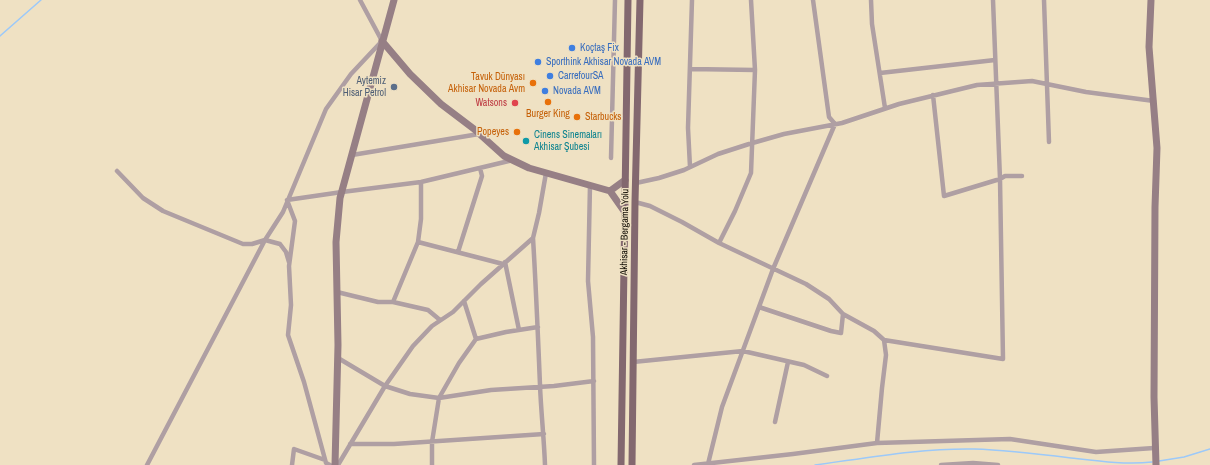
<!DOCTYPE html>
<meta charset="utf-8">
<style>
body{margin:0}
canvas{display:block;background:#efe1c3}
</style>
<canvas width="1210" height="465"></canvas>
<script>
const c = document.querySelector('canvas').getContext('2d');
c.lineJoin = 'round';
function trace(path, color, width, dash) {
  c.strokeStyle = color;
  c.lineWidth = width;
  c.lineCap = dash ? 'butt' : 'round';
  c.setLineDash(dash || []);
  c.stroke(path);
}
function drawText(font, color, halo, rows, align = 'center') {
  c.font = font + ' "Archivo Narrow",sans-serif';
  c.lineWidth = 3;
  c.setLineDash([]);
  c.textBaseline = 'middle';
  c.strokeStyle = halo;
  c.fillStyle = color;
  for (const [text, x, y, turn = 0] of rows) {
    c.save();
    c.translate(x, y);
    c.rotate((+turn || 0) * Math.PI / 180);
    c.textAlign = isNaN(turn) ? turn : align;
    if (halo) c.strokeText(text, 0, 0);
    c.fillText(text, 0, 0);
    c.restore();
  }
}
trace(new Path2D(`
 M0,36l41,-36
 M1159,461l25,-4 26,-8
 M815,465c52,-7 106,-17 159,-16 33,1 65,5 97,9 26,3 55,7 81,4`), '#9cc9f9', 1.5);
trace(new Path2D(`
 M871,0l1,24 13,84
 M1044,0l5,142
 M690,69l65,1
 M880,73l115,-13
 M933,95l11,101 56,-17 5,-3h17
 M352,155l127,-21
 M611,158l4,-158
 M690,167l-2,-39 4,-128
 M117,171l26,27 20,13 80,33h9l13,-4 15,4 6,8 3,10
 M636,183l23,-5 25,-8 34,-16 31,-10 35,-10 58,-11 57,-19 78,-19 55,-4 54,11 68,9
 M590,185l-2,96 5,56 1,128
 M635,202l15,4 32,16 37,21 87,41 23,15 14,15 31,17 10,9 2,15 -4,33 -5,55
 M533,238c3,49 5,98 7,147 1,27 4,53 5,80
 M418,242l85,22
 M719,243l16,-32 16,-38 4,-103 -4,-70
 M458,252l24,-76 -2,-8
 M505,262l14,68
 M337,292l41,10h15l25,-60 3,-23v-37
 M464,301l12,38
 M393,302l35,8 12,10
 M759,307l72,24 10,2 2,-19
 M884,340l119,19 -3,-180 -7,-179
 M338,358l47,28 25,8 29,4 52,-8 63,-4 40,-5
 M633,362l110,-11 61,14 23,11
 M775,422l13,-60
 M350,444h44l150,-10
 M708,464l14,-57 51,-138 62,-145 -6,-7 -16,-117
 M147,465l118,-225 18,-28 43,-103 25,-35 31,-33 -22,-41
 M292,465l2,-16 31,11
 M330,465l-4,-2 -22,-81 -16,-47 3,-30 -2,-39 6,-45 -8,-21 55,-8 79,-10 92,-22
 M338,465l47,-79 28,-40 19,-20 21,-14 28,-28 52,-46 6,-25 7,-40
 M432,465v-23l7,-44 20,-35 17,-24 30,-7 32,-5
 M694,465l99,-11 84,-11 133,-4 86,13 58,-4
 M941,465l32,-2 25,2`), '#af9fa3', 4.5);
trace(new Path2D(`
 M1151,0l-2,47 8,101 -2,59 -1,190 2,68
 M382,41l28,33 31,30 33,25 30,27 25,12 81,23 14,20
 M610,191l15,-11
 M335,465l3,-120 -2,-103 4,-44 54,-198`), '#967f85', 7);
trace(new Path2D(`
 M621,465l7,-465
 M632,465l3,-263 5,-202`), '#83686f', 7);
for (const [x, y, r, color] of [
 [572,48,4,"#3f7fe0"],
 [538,62,4,"#3f7fe0"],
 [550,76,4,"#3f7fe0"],
 [533,83,4,"#e8710a"],
 [394,87,4,"#5c6f8a"],
 [545,91,4,"#3f7fe0"],
 [548,102,4,"#e8710a"],
 [515,103,4,"#e0444e"],
 [577,117,4,"#e8710a"],
 [517,132,4,"#e8710a"],
 [526,141,4,"#0f9aa8"]
]) {
  const dot = new Path2D();
  dot.arc(x, y, r, 0, 2 * Math.PI);
  c.fillStyle = color;
  c.fill(dot);
  trace(dot, '#efe1c3', 1.5);
}
drawText('10px', '#366cbe', '#efe1c3', [
 ["Koçtaş Fix",580,48],
 ["Sporthink Akhisar Novada AVM",546,62],
 ["CarrefourSA",558,76],
 ["Novada AVM",553,91]
], 'left');
drawText('10px', '#c56008', '#efe1c3', [
 ["Tavuk Dünyası",525,77],
 ["Akhisar Novada Avm",525,89],
 ["Burger King",548,114,"center"],
 ["Starbucks",585,117,"left"],
 ["Popeyes",509,132]
], 'right');
drawText('10px', '#4e5e75', '#efe1c3', [
 ["Aytemiz",386,81],
 ["Hisar Petrol",386,93]
], 'right');
drawText('10px', '#be3a42', '#efe1c3', [
 ["Watsons",507,103]
], 'right');
drawText('10px', '#0d838f', '#efe1c3', [
 ["Cinens Sinemaları",534,135],
 ["Akhisar Şubesi",534,147]
], 'left');
drawText('10px', '#120d04', '#efe1c3', [
 ["Akhisar - Bergama Yolu",625,232,-89]
]);
</script>
